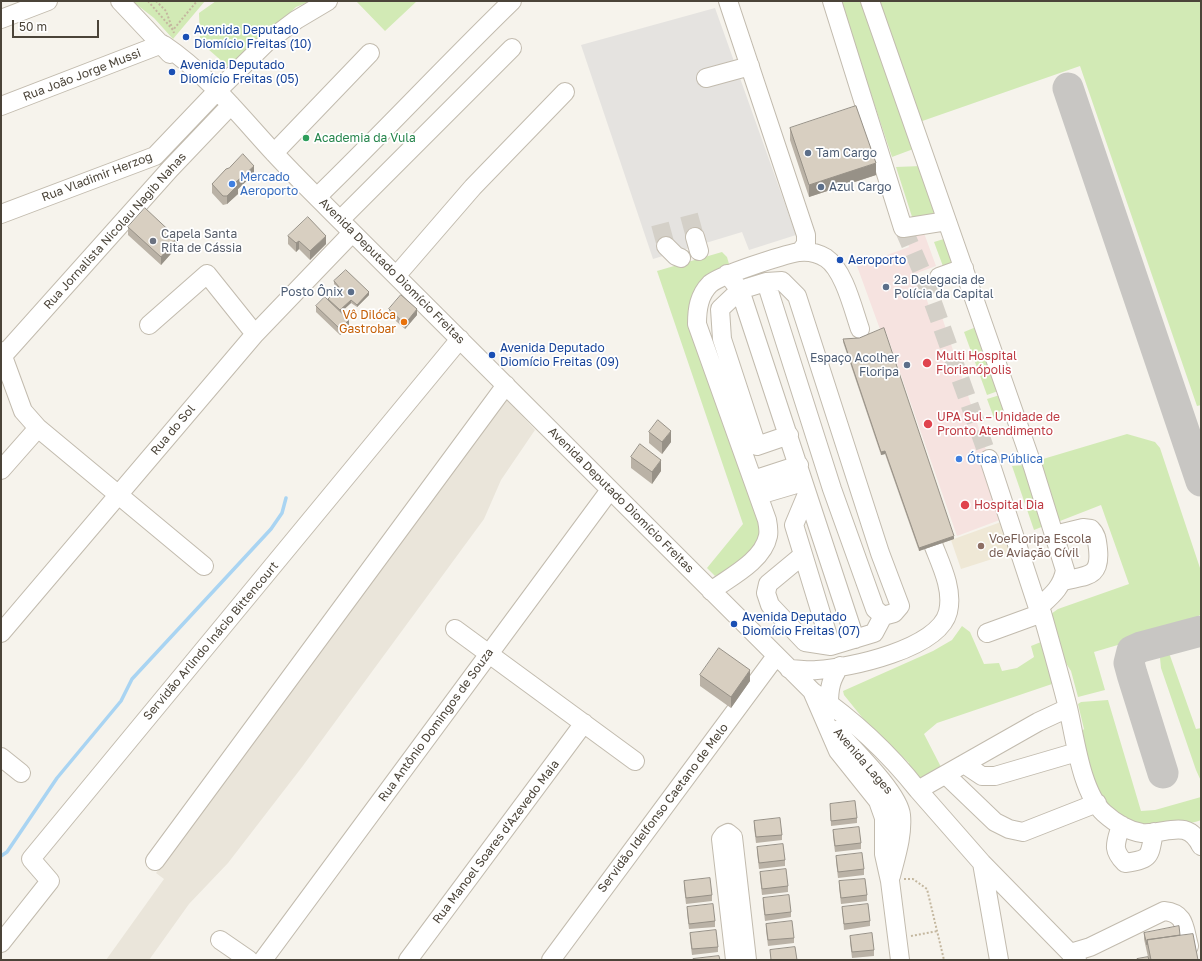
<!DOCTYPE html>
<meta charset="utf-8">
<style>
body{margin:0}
#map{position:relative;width:1202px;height:961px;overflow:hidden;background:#f6f3ec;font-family:"Golos Text",sans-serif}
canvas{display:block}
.frame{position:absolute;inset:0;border:2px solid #4b4439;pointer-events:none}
.scale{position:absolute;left:12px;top:20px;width:87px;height:18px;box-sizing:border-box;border:2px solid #4b4439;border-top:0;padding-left:5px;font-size:12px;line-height:14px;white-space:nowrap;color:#4b4439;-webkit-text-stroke:3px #fff;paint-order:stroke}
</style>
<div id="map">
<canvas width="1202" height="961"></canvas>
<div class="frame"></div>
<div class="scale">50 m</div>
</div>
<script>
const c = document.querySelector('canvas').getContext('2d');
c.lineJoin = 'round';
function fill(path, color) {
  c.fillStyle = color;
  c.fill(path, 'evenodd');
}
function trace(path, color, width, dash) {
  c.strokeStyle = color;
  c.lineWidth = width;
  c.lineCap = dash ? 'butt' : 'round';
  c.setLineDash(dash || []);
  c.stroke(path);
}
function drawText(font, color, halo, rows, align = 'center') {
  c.font = font + ' "Golos Text",sans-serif';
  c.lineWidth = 3.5;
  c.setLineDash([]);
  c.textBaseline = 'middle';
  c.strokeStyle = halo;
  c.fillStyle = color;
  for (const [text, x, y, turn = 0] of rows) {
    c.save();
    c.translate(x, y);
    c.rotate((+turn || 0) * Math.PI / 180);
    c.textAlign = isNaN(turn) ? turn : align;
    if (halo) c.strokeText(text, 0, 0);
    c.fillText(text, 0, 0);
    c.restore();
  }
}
fill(new Path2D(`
 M504,396l31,34 -34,50 -17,39 -182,248 -74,96 -39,41 -40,56h-43l58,-81 -8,-6z`), '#eae5da');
fill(new Path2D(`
 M1001,522l10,31 -50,16 -10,-29z`), '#efe8d6');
fill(new Path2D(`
 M924,233l12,33 -19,7 15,41 8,-3 49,148 16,59 -48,18 -71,-204h-5l-24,-66 52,-19 -3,-9z`), '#f6e3e0');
fill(new Path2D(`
 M132,1h73l-32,38 -19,-21z
 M216,1h95l-15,6 -64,63 -32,-28 -1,-29z
 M356,1h61l-32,30z
 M840,1h361v404l-4,1 -117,-340 -172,60 8,22 -24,9z
 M921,166l17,48 -24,9 -18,-56z
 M947,238l8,28 -11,3 -10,-27z
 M722,252l5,5 2,7c-23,9 -24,14 -35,35l66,231c-1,21 -27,38 -45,46l-8,-8 36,-44 -86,-253z
 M976,327l22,64 -11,4 -23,-63z
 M1000,395l6,21 -9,3 -3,-1 -7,-19z
 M1127,434l28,8 5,6 41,123v43l-12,10 -95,28 11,38 -27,7 -7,-26 -9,-14 -11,-43 7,-5 71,-25 -28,-79 -41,16 -3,-1 -17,-57 3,-4z
 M1025,465l19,61 -10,4 -22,-64z
 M962,626l8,6 14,32 15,-1 3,8 15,-3 17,-11 -3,-11 10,-4 11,42 -115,39 -13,11 17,33 -19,14 -17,-13 4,-5 -40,-37 -25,-31 -1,-4 90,-40 19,-11z
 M1163,649l5,1 28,79 5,-1v53l-5,-11 -35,-102 -1,-10z
 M1108,700l33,111 14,-1 46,-13v23c-10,4 -47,12 -58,10 -7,-2 -36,-23 -45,-29l-19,-67 5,-5 -6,-25 3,-2z`), '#d2eab5');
fill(new Path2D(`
 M715,8l81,227 -47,15 -7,-18 -89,27 -72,-214z`), '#e5e3e0');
trace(new Path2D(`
 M1,856l6,-4 50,-74 64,-77 11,-22 139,-150 11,-16 4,-15`), '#a9d4f2', 3.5);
trace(new Path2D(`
 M1068,88l133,393
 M1163,773l-31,-99 -3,-11 3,-12 9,-4 60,-16`), '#c8c6c3', 31);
trace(new Path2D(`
 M689,215l6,22
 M660,224l6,22
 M903,228l19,44 67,187`), '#d4d0c8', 18, [18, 9]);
const minor = new Path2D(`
 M120,1l50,53
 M728,1l78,234v9l-6,8
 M832,1l71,227 44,-7
 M870,1l163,466 32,103c-3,18 -14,26 -27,38
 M1,19l47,-18
 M164,45c43,29 76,71 111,109 25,27 52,53 78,79 152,153 306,305 459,458l26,60 40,50 6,17v36l6,27 10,79
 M706,78l44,-12
 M1,106l161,-62
 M274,153l96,-100
 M317,197c66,-64 129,-132 195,-196
 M1,214l154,-58 62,-65 51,-50 28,-21 32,-19
 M340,220l172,-172
 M695,237l4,14
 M666,246l10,10 5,2
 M727,274l13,16 26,-8 16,-1 15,15 83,257 20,53 -6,7 -11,3 -8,-7 -43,-120 -66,-207
 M396,276l77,-89 92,-95
 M939,277l25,-9
 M149,325l58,-51 48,60
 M1,351l22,60 15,17 166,138
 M1,358l169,-189 61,-64
 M789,435l-32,11 -35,-107 -2,-30 20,-19 115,349
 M989,459l49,149 4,5c9,32 18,63 26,95 7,29 13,84 36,105 10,9 24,18 38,20 24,2 45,-16 59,13
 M1,470l37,-42
 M753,480l46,-15
 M807,494l-13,31 37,121 43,-13 9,-17
 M759,495l44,-13
 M1054,535l29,-7 8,1c6,6 6,12 7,20 3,29 -11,26 -35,32
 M803,555l-35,29 -2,9 4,12 35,37 26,4
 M711,591c19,-14 52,-30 57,-55 1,-5 0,-11 -1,-16l-70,-196c0,-15 2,-29 13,-40 10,-9 73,-29 89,-32 9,-1 19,1 27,6 18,12 27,51 34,71
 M455,629l180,132
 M1,633l254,-299 97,-101
 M987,633l55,-20
 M789,669c9,0 19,2 28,1 32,-2 122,-21 131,-58 6,-24 -9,-51 -17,-73
 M813,692c39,27 75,60 105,98l120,-68 30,-14
 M829,704c0,-16 2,-25 11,-38
 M836,730c16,18 63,63 65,85 2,20 -5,41 -10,61
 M1,757l20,16
 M964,764l18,12h13l82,-24
 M946,775l49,47 14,7 14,3 74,-29
 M918,790l64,73 95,97
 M1121,825c-5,18 -10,24 4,38 27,-4 24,-6 29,-31
 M155,861l351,-476
 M982,863l17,97
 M220,940l29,20
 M1,943l49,-62 -19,-22 429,-520
 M1070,953l20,-6 74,-36c22,2 20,17 25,35
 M263,960l347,-470
 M408,960l176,-237
 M551,960l225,-304
 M735,960l-14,-121 3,-4 4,-2 5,4 14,123`);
trace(minor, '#c2bbae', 20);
trace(new Path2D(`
 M148,1l25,29 24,-29
 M156,1l10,10 8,22
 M904,879h9l14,10 17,71
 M911,936l27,-5`), '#c4b79f', 2, [2, 2]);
trace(minor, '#fff', 18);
fill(new Path2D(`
 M790,128l86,47 -67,22 -19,-57z
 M254,174l-16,15v5l-11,10 -4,1 -11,-12v-9z
 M128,227l49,20 -16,18 -33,-30z
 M288,236l38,8 -16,16 -11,-11 -3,3 -8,-8z
 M334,281l35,14 -12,12 -6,-4 -10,9 8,14 -9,9 -24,-23v-6l12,-7 10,-11 -4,-4z
 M389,309l28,6 -12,14 -16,-14z
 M843,339l111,200 -35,12 -34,-97 -4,1 -38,-113z
 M649,432l22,10 -9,12 -13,-11z
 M631,457l30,14 -9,13 -21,-16z
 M700,675l50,6 -19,27 -31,-22z
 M830,804l27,14v5l-26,3z
 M754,821l28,14v5l-26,3 -2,-16z
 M833,830l28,13v6l-26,3 -2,-16z
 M757,847l28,13v6l-26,3 -2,-17z
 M836,856l28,13v6l-26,3 -2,-17z
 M760,872l28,14v6l-26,3 -2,-17z
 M684,881l28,14v6l-26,3 -2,-17z
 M839,881l28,14v6l-26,3 -2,-17z
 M763,898l28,14v5l-26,4 -2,-17z
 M687,907l28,14v6l-26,2 -2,-16z
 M842,907l28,14v5l-26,4z
 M766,924l28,14v5l-26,3 -2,-16z
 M690,933l28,14v5l-26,3 -2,-16z
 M1144,933l36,2 18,25h-61l11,-3 -4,-18z
 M850,936l24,14v6l-22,2 -2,-16z`), '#bab2a6');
fill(new Path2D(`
 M876,163v12l-67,22v-12z
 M254,166v8l-16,15v5l-11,10v-8l9,-14z
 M326,236v8l-16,16v-9z
 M177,238v9l-16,18v-8z
 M299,241v8l-3,3v-9z
 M369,292v3l-12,12v-2z
 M351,300v3l-11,10v-3z
 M417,309v6l-12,14v-5z
 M349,320v6l-9,9v-6z
 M671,431v11l-9,12v-12z
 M885,451v3l-4,1v-3z
 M661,460v11l-9,13v-12z
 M954,536v3l-35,12v-3z
 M750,670v11l-19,27v-11z`), '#979187');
const building = new Path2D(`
 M856,106l20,57 -67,22 -19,-57z
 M243,154l11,12 -18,16 2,3 -11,11h-4l-11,-12 14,-15 3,-1z
 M145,208l32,30 -16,19 -33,-30z
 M308,217l18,19 -16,15 -11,-10 -3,2 -8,-7z
 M346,270l23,22 -12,13 -6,-5 -11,10 -12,-11 11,-12 -5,-6z
 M401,295l16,14 -12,15 -16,-15z
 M325,297l24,23 -9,9 -24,-23z
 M884,328l70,208 -35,12 -34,-97 -4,1 -38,-113 16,-1z
 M658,420l13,11 -9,11 -13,-10z
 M640,444l21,16 -9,12 -21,-15z
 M719,648l31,22 -19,27 -31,-22z
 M855,801l2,17 -26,3 -1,-17z
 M780,818l2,17 -26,2 -2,-16z
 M859,827l2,16 -26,3 -2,-16z
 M783,844l2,16 -26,3 -2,-16z
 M862,853l2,16 -26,3 -2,-16z
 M786,869l2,17 -26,3 -2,-17z
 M710,878l2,17 -26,3 -2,-17z
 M865,879l2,16 -26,3 -2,-17z
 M789,895l2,17 -26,3 -2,-17z
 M713,904l2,17 -26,3 -2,-17z
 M868,904l2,17 -26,3 -2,-17z
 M792,921l2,17 -26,2 -2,-16z
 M1179,926l1,9 -33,5v5l-3,-12z
 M716,930l2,17 -26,2 -2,-16z
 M872,933l2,17 -22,2 -2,-16z
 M1193,934l5,26h-47l-4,-20z
 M795,947l2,13h-26l-1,-10z
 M719,956l1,4h-27v-1z
 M1148,957l1,3h-12v-1z`);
fill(building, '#d8cfc1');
trace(building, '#979187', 1);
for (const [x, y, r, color] of [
 [186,37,4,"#1a4fb4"],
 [172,72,4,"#1a4fb4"],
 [306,138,4,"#2e9e5b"],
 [808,153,4,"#5c6f8a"],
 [232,184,4,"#3f7fe0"],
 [821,187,4,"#5c6f8a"],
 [153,241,4,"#6b7280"],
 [840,260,4,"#1a4fb4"],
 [886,287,4,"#5c6f8a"],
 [351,292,4,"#5c6f8a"],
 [404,322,4,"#e8710a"],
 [492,355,4,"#1a4fb4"],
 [927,363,5,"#e0444e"],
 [907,365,4,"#5c6f8a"],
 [928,424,5,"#e0444e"],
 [959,459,4,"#3f7fe0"],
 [965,505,5,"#e0444e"],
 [981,546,4,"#8d6e63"],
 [734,624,4,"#1a4fb4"]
]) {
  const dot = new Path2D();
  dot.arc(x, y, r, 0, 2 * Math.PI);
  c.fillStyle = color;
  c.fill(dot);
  trace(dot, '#fff', 1.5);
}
drawText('12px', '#164399', '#fff', [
 ["Avenida Deputado",194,30],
 ["Diomício Freitas (10)",194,44],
 ["Avenida Deputado",180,65],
 ["Diomício Freitas (05)",180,79],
 ["Aeroporto",848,260],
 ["Avenida Deputado",500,348],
 ["Diomício Freitas (09)",500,362],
 ["Avenida Deputado",742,617],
 ["Diomício Freitas (07)",742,631]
], 'left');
drawText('12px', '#4b4439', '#fff', [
 ["Rua João Jorge Mussi",82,75,-21],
 ["Rua Vladimir Herzog",97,177,-21],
 ["Rua Jornalista Nicolau Nagib Nahas",115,231,-48],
 ["Avenida Deputado Diomício Freitas",392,271,45],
 ["Rua do Sol",173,430,-50],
 ["Avenida Deputado Diomício Freitas",621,500,45],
 ["Servidão Arlindo Inácio Bittencourt",211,641,-50],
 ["Rua Antônio Domingos de Souza",436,725,-54],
 ["Avenida Lages",863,761,49],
 ["Servidão Idelfonso Caetano de Melo",663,808,-53],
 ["Rua Manoel Soares d'Azevedo Maia",496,842,-53]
]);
drawText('12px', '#27864d', '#fff', [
 ["Academia da Vula",314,138]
], 'left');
drawText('12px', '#4e5e75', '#fff', [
 ["Tam Cargo",816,153],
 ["Azul Cargo",829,187],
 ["2ª Delegacia de",894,280],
 ["Polícia da Capital",894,294],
 ["Posto Ônix",343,292,"right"],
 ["Espaço Acolher",899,358,"right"],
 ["Floripa",899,372,"right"]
], 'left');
drawText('12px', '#366cbe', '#fff', [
 ["Mercado",240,177],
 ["Aeroporto",240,191],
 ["Ótica Pública",967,459]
], 'left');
drawText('12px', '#5b616d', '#fff', [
 ["Capela Santa",161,234],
 ["Rita de Cássia",161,248]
], 'left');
drawText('12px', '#c56008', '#fff', [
 ["Vô Dilóca",396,315],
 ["Gastrobar",396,329]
], 'right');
drawText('12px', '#be3a42', '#fff', [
 ["Multi Hospital",936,356],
 ["Florianópolis",936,370],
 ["UPA Sul – Unidade de",937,417],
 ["Pronto Atendimento",937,431],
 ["Hospital Dia",974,505]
], 'left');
drawText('12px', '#785e54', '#fff', [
 ["VoeFloripa Escola",989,539],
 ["de Aviação Cívil",989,553]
], 'left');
</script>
